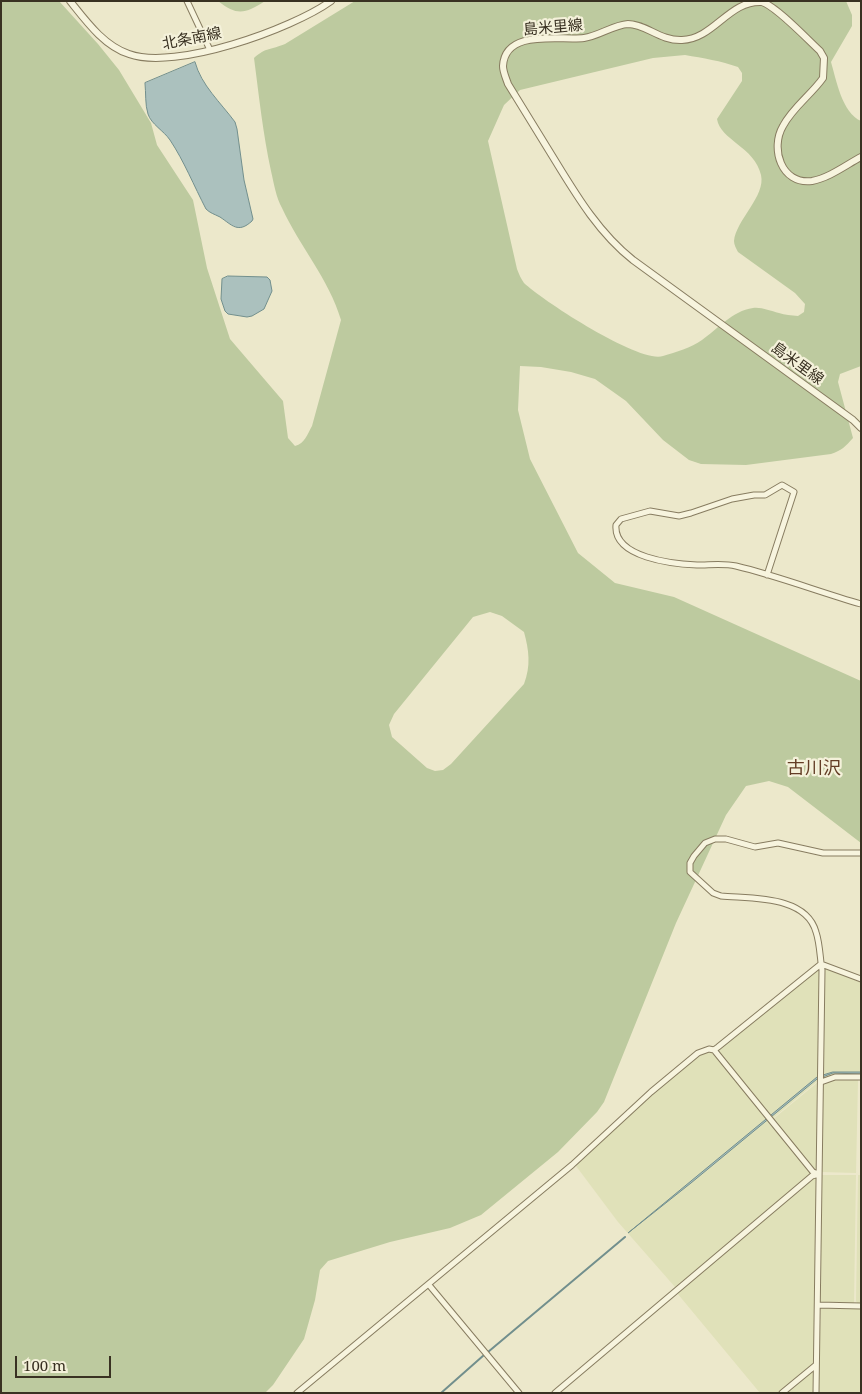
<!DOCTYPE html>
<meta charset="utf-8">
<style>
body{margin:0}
#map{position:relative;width:862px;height:1394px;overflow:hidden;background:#ece8cb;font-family:"Noto Serif",serif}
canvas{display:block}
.frame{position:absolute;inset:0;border:2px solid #393122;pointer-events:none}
.scale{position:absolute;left:15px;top:1356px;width:96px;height:22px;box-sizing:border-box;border:2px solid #393122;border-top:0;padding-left:6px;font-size:15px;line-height:18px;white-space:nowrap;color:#393122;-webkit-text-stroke:4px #f4f1da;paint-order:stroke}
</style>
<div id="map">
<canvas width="862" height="1394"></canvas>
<div class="frame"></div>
<div class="scale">100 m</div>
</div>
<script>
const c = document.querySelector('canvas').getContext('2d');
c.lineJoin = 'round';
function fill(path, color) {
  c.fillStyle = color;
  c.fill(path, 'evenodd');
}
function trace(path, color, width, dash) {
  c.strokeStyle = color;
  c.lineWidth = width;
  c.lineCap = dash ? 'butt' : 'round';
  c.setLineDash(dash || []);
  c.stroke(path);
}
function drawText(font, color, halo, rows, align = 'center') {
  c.font = font + ' "Noto Serif","Noto Sans JP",serif';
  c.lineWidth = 4.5;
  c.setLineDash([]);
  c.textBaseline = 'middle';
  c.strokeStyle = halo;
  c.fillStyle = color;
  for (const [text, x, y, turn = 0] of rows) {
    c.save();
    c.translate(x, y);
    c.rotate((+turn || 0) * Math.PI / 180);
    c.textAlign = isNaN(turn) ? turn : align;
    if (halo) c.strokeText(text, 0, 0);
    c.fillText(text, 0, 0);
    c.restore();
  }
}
fill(new Path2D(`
 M825,966l36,14v95h-27l-12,4 1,-111z
 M820,968l-1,112 -47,39 -56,-69z
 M711,1051l101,122 -135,115 -2,-1 -57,-65 -42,-56 2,-4 118,-107z
 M836,1079l22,1 -2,93 -34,-1 -1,-2 1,-86z
 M818,1082v88l-2,1 -44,-51z
 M821,1175h35l-2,128 -2,1h-31l-2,-2z
 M858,1175h3v129h-3l-2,-3z
 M812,1177l5,1 -2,186 -34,29h-21l-83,-100v-3z
 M821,1306h40v87h-43z
 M814,1368l1,25h-31z`), '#e0e1b9');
fill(new Path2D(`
 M1,1h58l39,43 21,26 32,53 6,22 36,55 14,68 23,71 53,62 5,37 7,8c10,-3 12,-11 17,-20l29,-106c-12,-41 -41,-73 -59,-112 -6,-11 -8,-24 -11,-37 -8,-37 -12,-75 -17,-113 12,-11 17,-8 31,-14l70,-43h491l6,14v11l-21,36c5,17 11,51 30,59v245l-21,8 -2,8 15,56c-7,8 -12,13 -22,16l-85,11 -45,-1 -12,-4 -26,-20 -37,-39 -31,-22 -24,-7 -30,-5 -21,-1 -2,44 12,49 48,94 37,30 59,14 187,84v162l-73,-56 -19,-6 -23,5 -20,29 -50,108 -72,179 -7,10 -39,40 -77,63 -31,13 -60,14 -62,19 -8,9 -5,30 -11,39 -31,46 -8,8h-264zM685,55c18,3 36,6 53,12l4,6v8l-25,38c3,21 38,28 44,56 5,21 -25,45 -27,66 0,4 2,7 4,11l57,41 10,11 -1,8 -6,4c-7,-1 -13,-1 -19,-3 -9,-2 -17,-6 -26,-5 -21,3 -35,21 -51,32 -11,8 -26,12 -39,16 -23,8 -120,-55 -139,-73 -3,-4 -5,-9 -7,-14l-29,-128 16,-36 16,-15 133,-32zM490,612l12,4 22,16c5,18 7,34 0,52l-73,80 -8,6 -8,1 -8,-3 -35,-31 -3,-12 5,-11 79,-97z
 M218,1h47c-20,13 -28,15 -47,0z`), '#bdca9f');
const water = new Path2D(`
 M195,62c6,23 26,41 40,60l2,7 7,51 9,39 -1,2c-14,13 -20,4 -32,-4 -6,-3 -10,-4 -14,-8 -12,-23 -22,-48 -36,-69 -6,-9 -19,-16 -22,-26 -3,-9 -2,-21 -3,-31z
 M228,276l39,1 3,3 2,11 -8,18 -12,7 -5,1 -19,-3 -3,-3 -4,-12 1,-20z
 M833,1072h28v2l-28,-1 -16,6 -126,104 -63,50 189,-156z`);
fill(water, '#abc1be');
trace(water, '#728f8d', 1);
trace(new Path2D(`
 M488,1352l137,-115
 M441,1393l43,-38`), '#728f8d', 2);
const minor = new Path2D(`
 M187,1l23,49
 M767,575l27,-83 -12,-7 -17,10h-11l-22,4 -41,14 -12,3 -29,-5 -29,8 -5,6c-3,33 58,39 81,40 13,0 27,-2 39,1 42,10 83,26 125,38
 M821,964l40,15
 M714,1050l99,122 6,2
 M821,1082l14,-5h26
 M429,1285l90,108
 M818,1305l43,1
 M297,1393l275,-228 79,-73 47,-39 11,-4 5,1 4,-3 103,-83
 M555,1393l257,-217 7,-2
 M782,1393l34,-28
 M816,1393l6,-423c-2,-12 -2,-26 -6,-38 -10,-37 -65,-33 -95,-36l-8,-3 -23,-21v-9l4,-7 11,-13 10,-4h11l29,8 23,-4 45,10h38`);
const tertiary = new Path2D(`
 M70,1c16,20 34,45 59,53 46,17 163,-25 202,-53
 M861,157c-15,8 -32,21 -49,24 -31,4 -42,-33 -29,-55 10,-19 28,-31 40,-48l1,-20 -4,-7c-12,-11 -44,-45 -58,-49 -33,-2 -48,37 -80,38 -22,1 -36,-16 -54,-16 -15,1 -29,12 -44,14 -23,3 -79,-10 -81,28 0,6 3,12 5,18 16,26 32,52 48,78 22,36 44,72 77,98l220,160 8,8`);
trace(minor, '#877c60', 7);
trace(tertiary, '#877c60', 8);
trace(minor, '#f7f4de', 5);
trace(tertiary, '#f7f4de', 6);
drawText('15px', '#393122', '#f4f1da', [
 ["島米里線",553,28,-5],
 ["北条南線",192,39,-11],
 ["島米里線",797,364,36]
]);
drawText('18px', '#633d25', '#f4f1da', [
 ["古川沢",814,769]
]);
</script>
